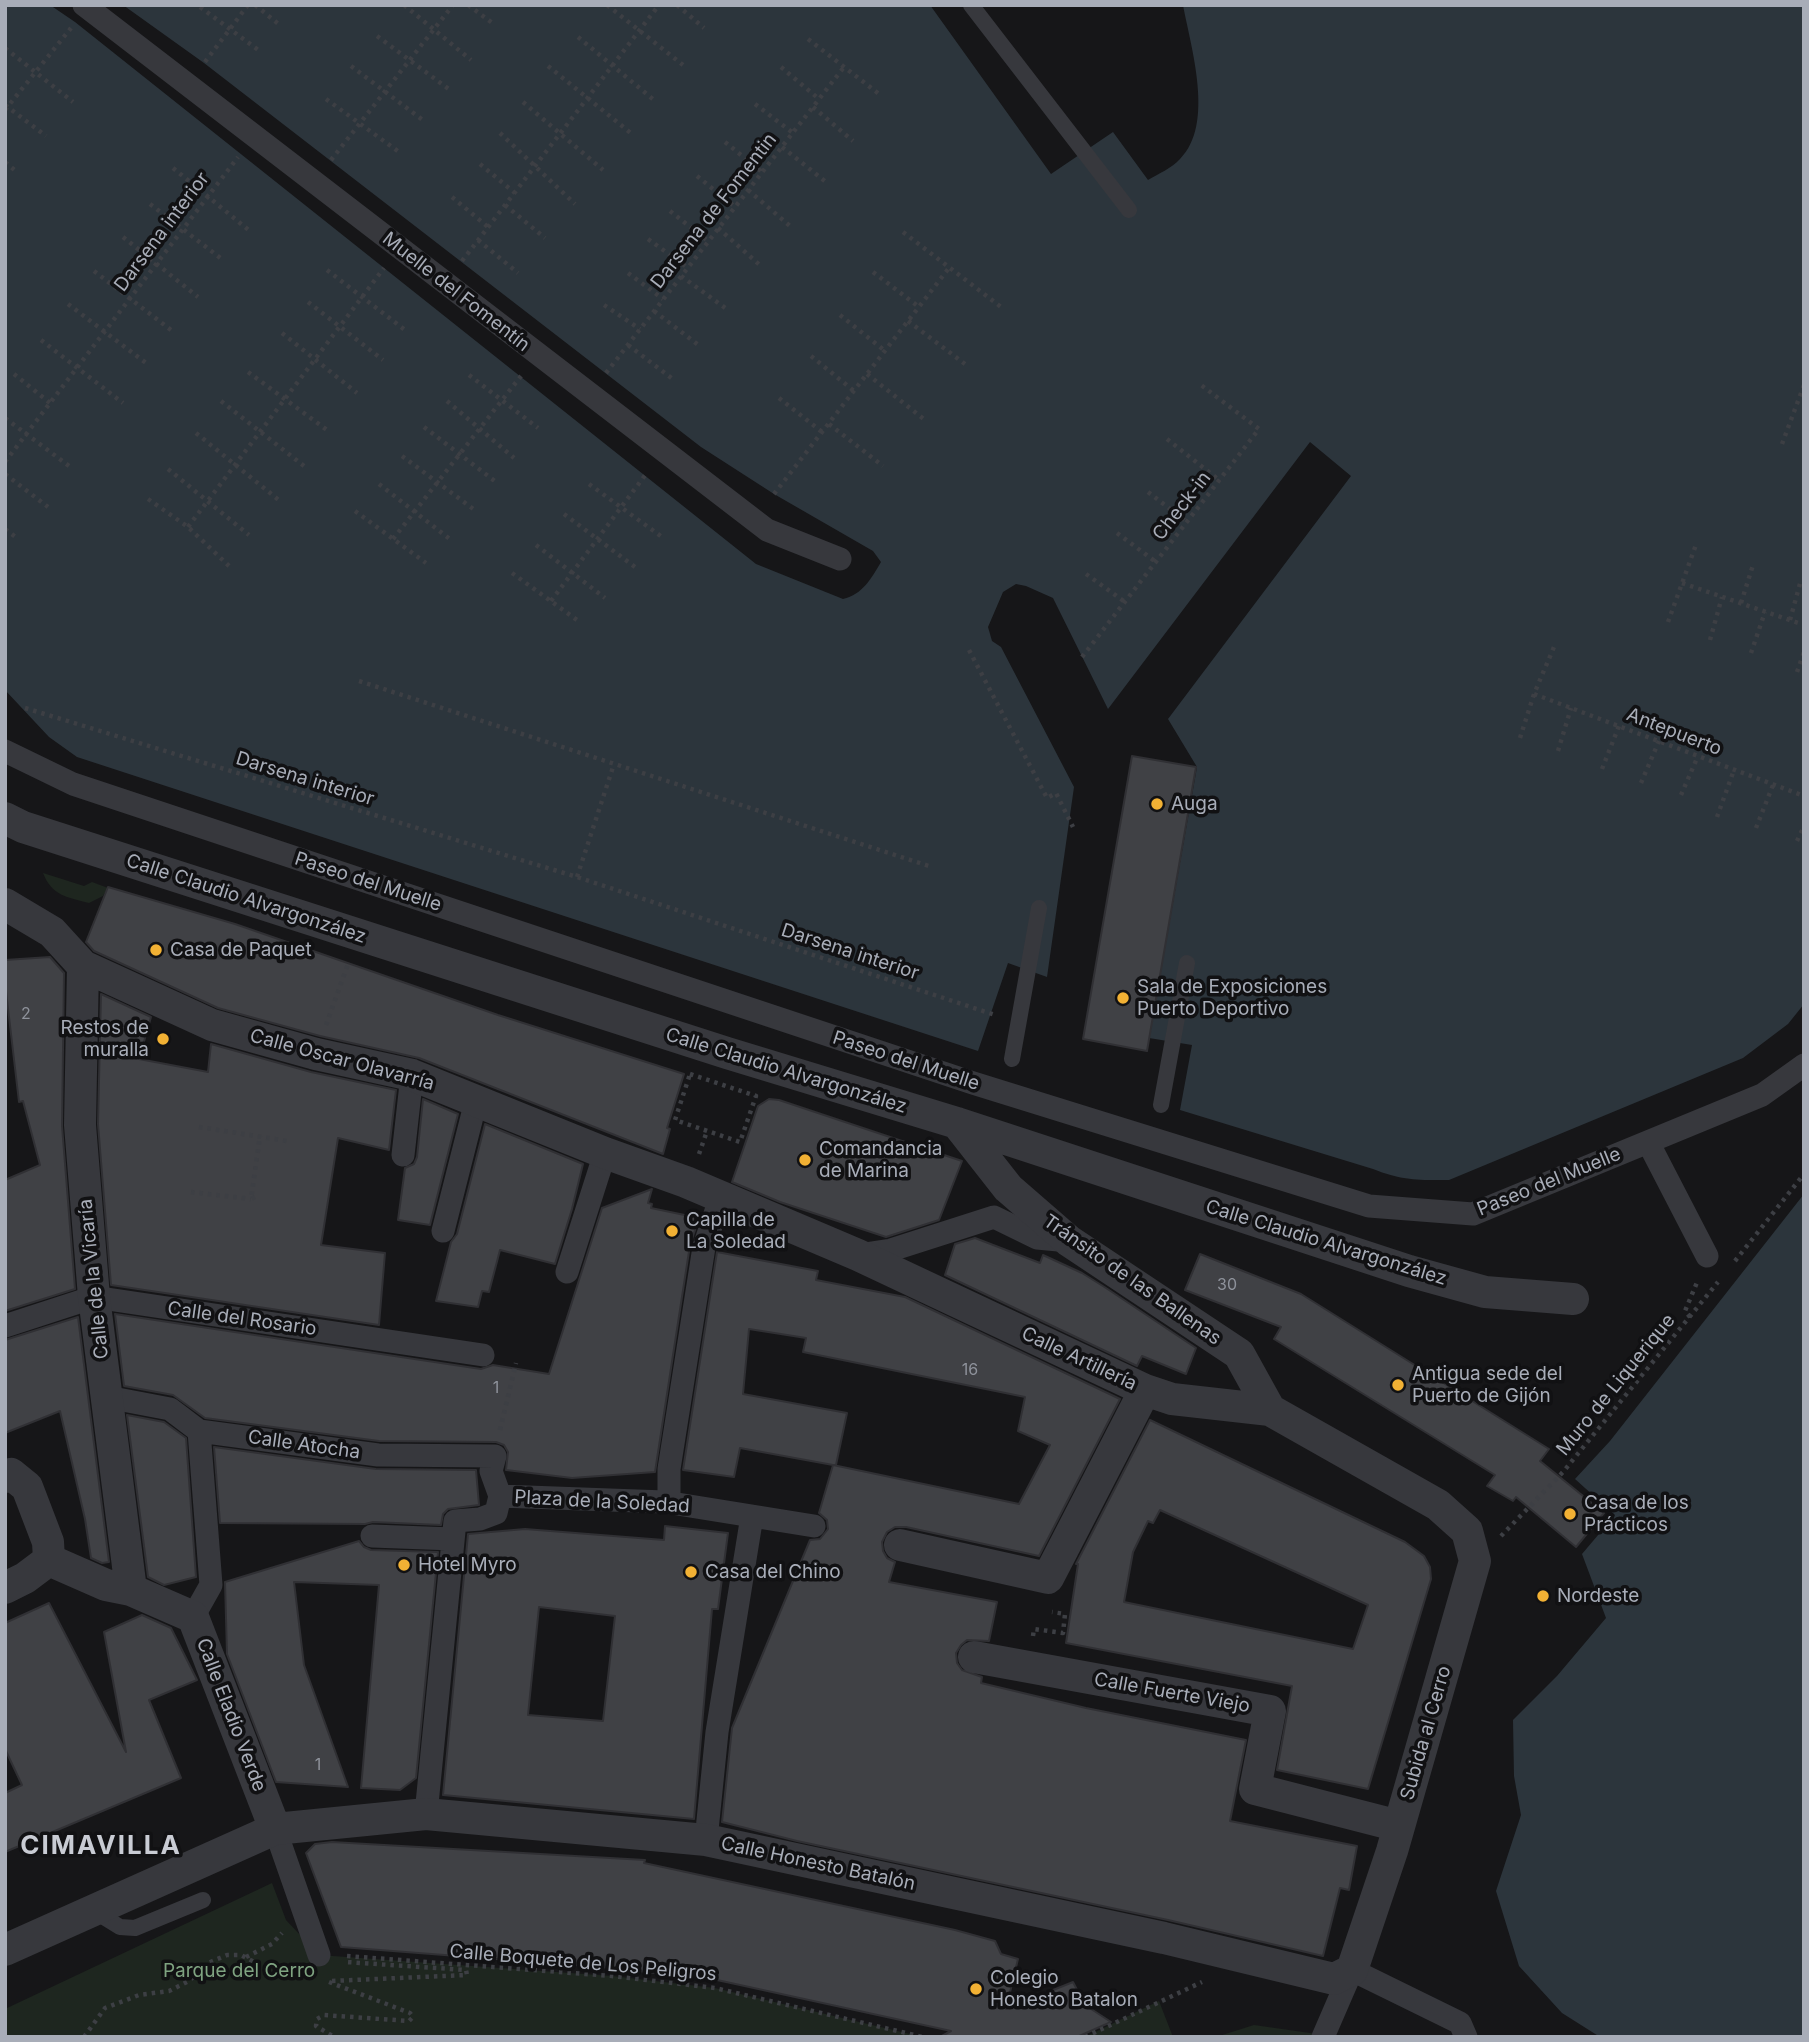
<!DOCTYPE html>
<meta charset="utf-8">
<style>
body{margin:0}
#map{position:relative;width:1809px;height:2042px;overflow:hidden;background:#161618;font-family:Inter,sans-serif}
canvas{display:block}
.frame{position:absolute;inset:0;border:7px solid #a8adb8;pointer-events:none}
</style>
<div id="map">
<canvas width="1809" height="2042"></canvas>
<div class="frame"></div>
</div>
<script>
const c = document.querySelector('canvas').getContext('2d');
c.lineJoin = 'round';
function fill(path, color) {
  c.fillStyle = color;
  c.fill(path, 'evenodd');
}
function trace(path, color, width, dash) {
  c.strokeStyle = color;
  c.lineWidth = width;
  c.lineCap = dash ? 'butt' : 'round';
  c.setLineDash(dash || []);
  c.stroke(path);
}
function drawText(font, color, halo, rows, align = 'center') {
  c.font = font + ' Inter,sans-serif';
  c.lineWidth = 7;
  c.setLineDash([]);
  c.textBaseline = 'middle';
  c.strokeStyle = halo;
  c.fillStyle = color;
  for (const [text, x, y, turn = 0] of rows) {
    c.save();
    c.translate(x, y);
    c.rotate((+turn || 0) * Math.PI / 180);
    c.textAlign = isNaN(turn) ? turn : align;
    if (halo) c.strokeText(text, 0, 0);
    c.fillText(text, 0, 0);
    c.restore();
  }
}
fill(new Path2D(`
 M43,873l41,13 8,-4 16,6 -5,8 -14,7c-22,-6 -37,-7 -46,-30z
 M272,1883l14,37 33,35 293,21 103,12 208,49h-918v-28z
 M1159,2001l14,36h-88z
 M1254,2025l70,10 -108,2z`), '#1e261f');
fill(new Path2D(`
 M5,5h45l25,17 681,542 87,35c20,-5 28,-20 38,-37l-8,-11 -99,-57 -73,-47 -497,-384 -81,-58h807l121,169 62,-42 35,48c10,-6 24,-12 32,-21 35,-35 11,-111 3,-154h621v999l-16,20 -45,34 -294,122c-31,0 -46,1 -76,-11l-193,-59 12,-65 -43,-7 48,-271 -29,-48 183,-243 -41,-34 -202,267 -55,-111 -27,-12 -10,-2 -13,8 -15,35 4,14 9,6 73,140 -27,190 -39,-14 -30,88 -901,-294 -28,-20 -44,-47z
 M1804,1194v843h-204l-38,-24 -43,-47 -23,-75 25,-76 -7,-39 -1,-56 44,-44 49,-58 -24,-64 33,-39 -40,-36 35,-38z`), '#2c353c');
const building = new Path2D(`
 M1132,756l64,11 -49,284 -64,-12z
 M108,887l127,37 263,91 186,59 -17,54 3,1 -7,25 -244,-96 -99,-22 -102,-28 -124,-57 -8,-9z
 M50,957l14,16 -2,153 13,163 -70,22v-131l35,-15 -17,-64 -4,1 -14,-119v-23z
 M101,994l50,23 -12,42 69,13 3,-28 100,28 85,18 -7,60 -51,-12 -17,107 64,8 -6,72 -268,-40 -13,-161z
 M423,1099l35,15 -28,111 -32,-5 7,-52 9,-4 3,-7z
 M769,1099l10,1 183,61 -23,59 -53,17 -106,-35 -48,-20 26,-76z
 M485,1124l98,40 -11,45 -17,55 -55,-14 -11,42 -7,-1 -4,16 -42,-6 15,-59 6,-8z
 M652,1189l-4,14 4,1 -1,4 48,10 -9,27 -35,227 -83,6 -66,-8 2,-18 -4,-7 -8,-3 -117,-1 -174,-23 -32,-23 -49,-9 -9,-72 366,55 12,-4 56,9 53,-166z
 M975,1238l65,25 3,-8 39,18 24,15 90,60 -10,26 -44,-18 -5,10 -192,-91 10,-31z
 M717,1252l101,19 -2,9 89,17 215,102 -81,157 -133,-29h-11l-8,5 -5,10 1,9 4,7 8,4 -6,20 108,20 -8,39 -22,-1 -6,5 -5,8 1,10 5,7 20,7 -1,6 105,25 160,32 -16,81 127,25 -8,44 -9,-2 -17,68 -155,-36 -371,-79 -75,-19 10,-94 78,-188 10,-1 8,-10 -1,-9 -8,-7 14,-48 -93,-17 -6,29 -51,-7zM749,1329l57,9 -3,14 222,45 -7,34 32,14 -31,59 -186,-39h3l11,-52 -104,-19z
 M1200,1254l101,40 248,155 -9,12 64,52 -28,34 -60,-50 -3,4 -26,-15 8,-11 -221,-136 7,-12 -96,-37z
 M78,1317l31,245 -7,1 -11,-5 -6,-39 -25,-108 -55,22v-93z
 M127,1415l37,7 22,16 10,139 -32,8 -16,-8z
 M1150,1420l255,122 19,14 6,11 1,12 -63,210 -91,-19 15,-84 -226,-43 12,-79h-2zM1160,1510l208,95 -15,44 -229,-47 9,-50 15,-31 5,2z
 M214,1447l162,22 100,1 3,35 -31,4 -5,5 -2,11 -68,-3 -8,2 -145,-1z
 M665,1526l63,7 -10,76h-6l-18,210 -251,-24 25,-261 57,-5 139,11zM539,1607l76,9 -12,105 -75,-6z
 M359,1541l5,6 7,3 67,2 -22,226 -16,12 -39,-2 18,-203 -85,-3 10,83 44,122 -72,-5 -49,-128 -2,-72z
 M49,1603l77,149 -22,-120 38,-17 29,13 26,52 -48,20 32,78 -176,74v-59l17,-8 -17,-36v-126z
 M332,1842l313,18 -1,3 311,67 40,11 6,13 17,5 -12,50 67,-27 12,23 26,17 -34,15h-137l11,-6 -234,-51 -105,-12 -271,-21 -35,-94 9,-9z`);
fill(building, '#404145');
trace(building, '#303034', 2);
trace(new Path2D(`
 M255,5l26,21
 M404,5l67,55
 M468,5l27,20
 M607,5l76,60
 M677,5l27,23
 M200,7l61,45
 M377,36l73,54
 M578,37l76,63
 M808,39l71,55
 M5,48l68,54
 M205,62l43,-57
 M351,66l73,55
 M548,66l84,68
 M781,67l38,32
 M326,99l73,53
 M523,102l80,68
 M755,104l38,29
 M5,105l41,31
 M813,107l40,34
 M5,110l66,-82
 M500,133l75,71
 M725,142l37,30
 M782,147l44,35
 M331,160l122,-155
 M5,162l12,10
 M480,164l35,29
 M173,168l78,64
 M697,176l38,31
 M748,190l42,36
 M452,197l36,30
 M150,204l73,56
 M505,205l40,33
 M670,211l38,30
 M718,228l44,39
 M903,232l98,75
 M123,237l75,60
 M648,239l40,29
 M478,240l40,33
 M462,261l197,-256
 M327,270l78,60
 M94,271l77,59
 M873,272l46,35
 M628,273l35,26
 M681,276l47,34
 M308,302l75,58
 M68,304l78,59
 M604,305l36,24
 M654,311l47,36
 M840,315l45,36
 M908,321l57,43
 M282,333l75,60
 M41,340l82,63
 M628,345l46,35
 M811,356l43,35
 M248,372l79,58
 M606,373l238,-306
 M14,374l36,29
 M867,374l58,46
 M469,375l69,53
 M779,398l43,34
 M221,401l83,65
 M447,401l67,57
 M5,418l68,51
 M829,424l54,42
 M424,427l72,55
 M196,433l84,68
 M1167,439l52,41
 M1782,444l22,-59
 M402,456l74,55
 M5,462l233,-305
 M168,469l81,66
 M5,474l43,33
 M379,484l72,56
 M589,484l73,53
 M1148,492l39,30
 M774,494l175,-226
 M148,499l40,28 41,39
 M355,511l71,52
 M564,514l71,53
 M188,527l196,-259
 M5,529l12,9
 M1117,533l39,29
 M393,539l128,-163
 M536,545l69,53
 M512,573l65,47
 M1086,574l39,28
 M1682,583l122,42
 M551,601l95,-127
 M1741,603l12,-38
 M1790,620l11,-40
 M1668,622l29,-80
 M1710,640l12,-43
 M969,650l78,148 9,-5 17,34
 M1751,653l14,-41
 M1082,657l177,-228 -58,-44
 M1797,672l7,-20
 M359,681l573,186
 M1534,694l270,102
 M25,708l552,169 418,138
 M1520,738l14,-44 20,-47
 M1558,751l13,-43
 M1602,769l17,-43
 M1641,783l18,-42
 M1681,795l17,-39
 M1717,817l17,-47
 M1756,828l17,-43
 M1797,841l7,-15
 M577,877l37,-113
 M326,1025l22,-61
 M690,1074l66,22 -16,46 -65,-22z
 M199,1127l88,14
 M699,1154l8,-23
 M191,1192l60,7
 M255,1197l-4,2 9,-63
 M1735,1261l69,-87
 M1690,1317l-5,-6 13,-31
 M500,1430l16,-67
 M1501,1536l62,-64 155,-190
 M1033,1636l1,-7 29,4 2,-19 -13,-2
 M347,1956l265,20 103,12 208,49
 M246,1957l26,-13 10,-11
 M332,1981l135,-6 -1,-5 -120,-8
 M329,1982l81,31 3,4 -4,4 -85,-6 -7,4 -1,7 18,11
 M84,2037l21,-29 34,-13 30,-4 20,-10 19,-18 19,-8h14l17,9 39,7
 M1085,2037l117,-55`), '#3d3f44', 4.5, [3.5, 5]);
trace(new Path2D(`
 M971,5l158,205
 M1012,1059l27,-151
 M1161,1105l26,-142
 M94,1911l26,16 15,1 68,-28`), '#37383d', 16);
trace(new Path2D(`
 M84,5l683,525 73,29
 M5,751l68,33 900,299 396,123 104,8 289,-119 42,-30
 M1648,1142l59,114
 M403,1155l9,-80
 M443,1231l33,-130
 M858,1255l33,-5 103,-33 43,21 32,3
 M567,1272l38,-119
 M5,1326l89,-29 389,58
 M107,1397l63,12 29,22 179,24 117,1 -4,15 9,25 165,6 149,24
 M669,1502v-33l35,-222 17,-51
 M372,1536l81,3
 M193,1617l18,-32 -12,-154
 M426,1814l29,-293 25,-2 16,-6 4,-17
 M275,1829l44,126
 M706,1840l11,-108 35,-216
 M1323,2037l29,-67 108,53 6,14`), '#37383d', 23);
trace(new Path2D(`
 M5,818l18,9 704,226 230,70 452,148 76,21 88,7
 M5,904l47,28 31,34 129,59 104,29 96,21 193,78 81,29 172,73 287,135 27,9 98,11 168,95 29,26 8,30 -83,290 -40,119 -18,9 -170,-41 -458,-98 -280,-26 -151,15 -270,121
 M83,966l-3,159 14,172 37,293
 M957,1123l51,65 61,53 170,113 31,56
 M5,1477l6,-3 16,13 21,55 1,18
 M900,1545l148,33 97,-188
 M49,1560l57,25 25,5 62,27 82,212
 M5,1588l20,-10 24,-18
 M974,1657l296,54 -15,78 144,37`), '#37383d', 32);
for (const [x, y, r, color] of [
 [1157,804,7,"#f2b134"],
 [156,950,7,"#f2b134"],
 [1123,998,7,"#f2b134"],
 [163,1039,7,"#f2b134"],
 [805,1160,7,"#f2b134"],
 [672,1231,7,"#f2b134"],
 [1398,1385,7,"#f2b134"],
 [1570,1514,7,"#f2b134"],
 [404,1565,7,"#f2b134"],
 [691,1572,7,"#f2b134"],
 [1543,1596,7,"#f2b134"],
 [976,1989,7,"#f2b134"]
]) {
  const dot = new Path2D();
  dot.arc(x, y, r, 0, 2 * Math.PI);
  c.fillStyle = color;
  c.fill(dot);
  trace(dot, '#111113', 2.5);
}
drawText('16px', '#8e929b', null, [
 ["2",26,1014],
 ["30",1227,1285],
 ["16",970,1370],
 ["1",496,1388],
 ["1",318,1765]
]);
drawText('19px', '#a8adb8', '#111113', [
 ["Darsena de Fomentin",714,211,-52],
 ["Darsena interior",162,232,-53],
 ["Muelle del Fomentín",456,292,38],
 ["Check-in",1182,506,-52],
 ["Antepuerto",1674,732,21],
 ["Darsena interior",305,779,17],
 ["Paseo del Muelle",368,882,18],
 ["Calle Claudio Alvargonzález",246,899,18],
 ["Darsena interior",850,952,18],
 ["Calle Oscar Olavarría",342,1060,15],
 ["Paseo del Muelle",906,1061,18],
 ["Calle Claudio Alvargonzález",786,1071,17],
 ["Paseo del Muelle",1549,1182,-22],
 ["Calle Claudio Alvargonzález",1326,1243,17],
 ["Calle de la Vicaría",94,1279,-96],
 ["Tránsito de las Ballenas",1132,1280,35],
 ["Calle del Rosario",242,1319,8],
 ["Calle Artillería",1079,1359,25],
 ["Muro de Liquerique",1616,1385,-51],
 ["Calle Atocha",304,1445,8],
 ["Plaza de la Soledad",602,1502,3],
 ["Calle Fuerte Viejo",1172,1693,10],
 ["Calle Eladio Verde",231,1715,69],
 ["Subida al Cerro",1426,1733,-74],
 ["Calle Honesto Batalón",818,1864,12],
 ["Calle Boquete de Los Peligros",583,1963,5]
]);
drawText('19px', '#a8adb8', '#111113', [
 ["Auga",1171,804],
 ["Casa de Paquet",170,950],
 ["Sala de Exposiciones",1137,987],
 ["Puerto Deportivo",1137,1009],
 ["Restos de",149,1028,"right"],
 ["muralla",149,1050,"right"],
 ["Comandancia",819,1149],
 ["de Marina",819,1171],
 ["Capilla de",686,1220],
 ["La Soledad",686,1242],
 ["Antigua sede del",1412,1374],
 ["Puerto de Gijón",1412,1396],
 ["Casa de los",1584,1503],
 ["Prácticos",1584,1525],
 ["Hotel Myro",418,1565],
 ["Casa del Chino",705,1572],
 ["Nordeste",1557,1596],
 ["Colegio",990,1978],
 ["Honesto Batalon",990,2000]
], 'left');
drawText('19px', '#7fa381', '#111113', [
 ["Parque del Cerro",239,1971]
]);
c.letterSpacing = '2px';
drawText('bold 26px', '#c9ccd4', '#111113', [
 ["CIMAVILLA",101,1846]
]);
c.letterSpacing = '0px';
</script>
